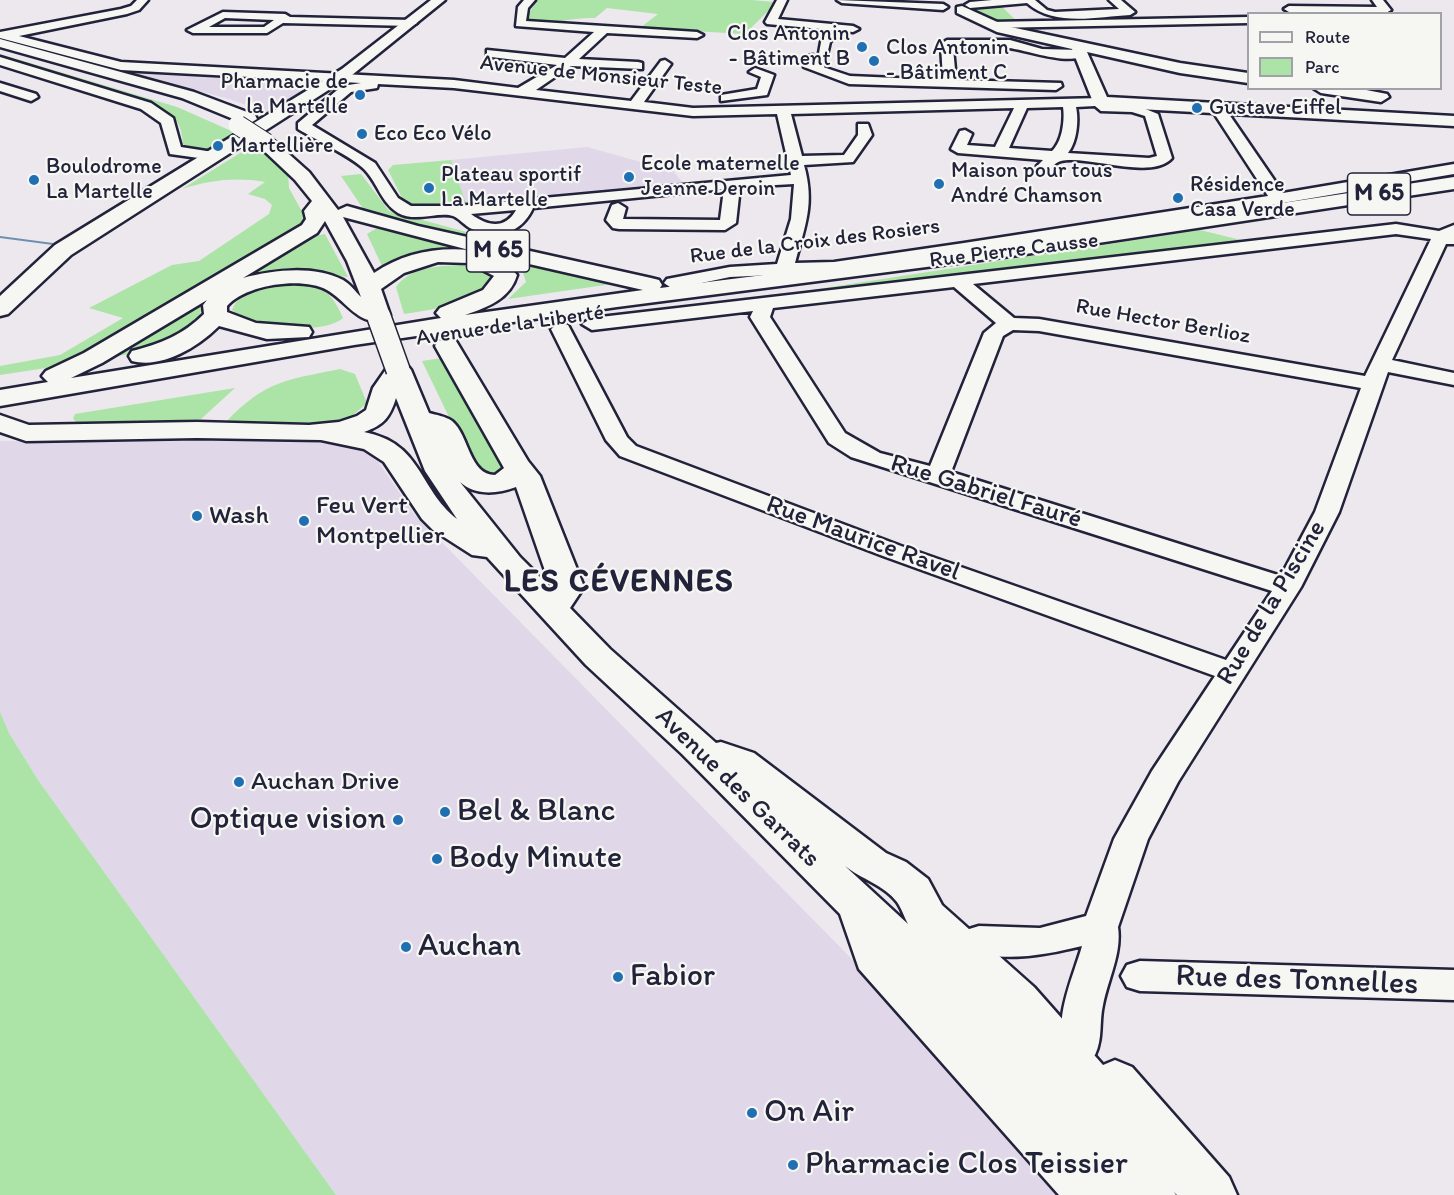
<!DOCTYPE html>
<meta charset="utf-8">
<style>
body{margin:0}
#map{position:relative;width:1454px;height:1195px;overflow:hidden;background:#ece8ee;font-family:Itim,sans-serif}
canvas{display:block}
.legend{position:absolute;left:1247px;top:12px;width:195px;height:78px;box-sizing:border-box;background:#f6f6f2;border:2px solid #a1a1a9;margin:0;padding:8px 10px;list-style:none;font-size:18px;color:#22223b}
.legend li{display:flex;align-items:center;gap:12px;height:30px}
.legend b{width:30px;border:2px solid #a1a1a9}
</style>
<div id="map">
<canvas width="1454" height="1195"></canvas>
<ul class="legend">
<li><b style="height:8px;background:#f6f6f2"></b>Route</li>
<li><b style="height:16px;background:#ace3a6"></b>Parc</li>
</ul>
</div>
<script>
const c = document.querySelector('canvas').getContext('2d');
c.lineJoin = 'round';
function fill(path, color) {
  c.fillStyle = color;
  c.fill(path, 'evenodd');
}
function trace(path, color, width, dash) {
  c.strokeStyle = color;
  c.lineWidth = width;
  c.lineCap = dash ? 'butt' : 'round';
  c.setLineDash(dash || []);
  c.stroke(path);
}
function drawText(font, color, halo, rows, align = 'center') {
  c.font = font + ' Itim,sans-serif';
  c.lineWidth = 4.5;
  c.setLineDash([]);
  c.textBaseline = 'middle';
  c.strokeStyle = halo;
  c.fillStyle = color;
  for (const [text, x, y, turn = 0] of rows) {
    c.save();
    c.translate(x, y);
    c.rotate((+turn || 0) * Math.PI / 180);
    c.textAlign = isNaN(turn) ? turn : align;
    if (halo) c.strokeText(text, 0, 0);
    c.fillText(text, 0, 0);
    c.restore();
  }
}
fill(new Path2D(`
 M117,69l200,9 7,4 -52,32 -43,-15z
 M587,147l86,24 11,13 -217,22 -16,-46z
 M222,438l67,2 73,7 13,10 39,57 670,681h-748l-298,-415 -29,-47 -9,-21v-271z`), '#e0d7e9');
fill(new Path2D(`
 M536,0h215l23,2 -1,4 -28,28 -105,-6 18,-14 -51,-6 -12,10c-24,-1 -46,8 -70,4z
 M1000,5l20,19 -25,-1 -18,-13z
 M0,54l177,53 59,26c-17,11 -33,25 -53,11 -1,-9 -2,-19 -9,-26 -23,-23 -138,-50 -174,-61z
 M253,145l35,27 1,16 17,31 -11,13 -223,132 -72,11v-9l60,-11 63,-37 -34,-10 83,-43 27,-4 70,-47 3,-9 -7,-6 -17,-5 17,-12c-29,-5 -55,-2 -83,7z
 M451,160l16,46 -43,4 -18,-4 -18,-36 5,-5z
 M361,174l28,37 188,51 -197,-44 -14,-5 -25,-37z
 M377,228l12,1 223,55 -104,15 18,-17 -3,-9c-45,-34 -89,-15 -140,-5l-16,-34z
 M1200,230l49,12 -496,57z
 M325,234l23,43 -27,-3 -113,26c-8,7 -7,16 -13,23 -20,22 -53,28 -81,34l-5,-3 196,-116z
 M461,265c15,2 25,4 35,16 -27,23 -58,28 -92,33l-8,-27c14,-20 41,-21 65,-22z
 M277,285c37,-1 50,-4 66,33 -20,18 -92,10 -111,-8 7,-19 27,-20 45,-25z
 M442,358l60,108c-8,11 -16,8 -27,5l-53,-110z
 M340,369l15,5 12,29 -15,13 -27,7 -99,-1c40,-42 61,-42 114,-53z
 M235,388l-34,31 -109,6 -15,-1 -4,-6 2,-4z
 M0,712l9,21 29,47 298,415h-336z`), '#ace3a6');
fill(new Path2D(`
 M0,236l53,7 2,1 -2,1 -53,-7z`), '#6c90b0');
const pedestrian = new Path2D(`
 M833,30l7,2 -10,10 -6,26 -8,2 5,-28z`);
const minor = new Path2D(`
 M137,0h11l-9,10 -12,4 -108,22 102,26 333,18 64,8 39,-23 -66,-8 -4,-1v-6l78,8 29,-26 -78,-6 2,-19 6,-7h11l-7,8 -2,13 171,11 6,3 -6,3 -90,-5 -28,26 59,3 4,1v6l-71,-3 -35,24 95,11 30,-40 4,-1 6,4 -27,38 49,6 408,-10 5,1 1,4 26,1 25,10 14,44c-20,23 -84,-3 -111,3 -6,1 -9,8 -16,10l-8,-5 6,-6 -85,-7 -7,-4 9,-18 5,-1 7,4 -5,11 28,2 19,-39 -223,6 11,42 42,-1 14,-20v-11h10l4,11 -19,27 -49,3c11,39 1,61 -9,98l39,-1 130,-19 304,-47 -58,-89 7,-4 5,1 61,89 171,-29v10l-278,47 -342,51 -104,5 -57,12 -9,-6 3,-4 63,-12 47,-3 14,-45 3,-35 -54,3 -4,36 -11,7 -106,-1 -6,-1 -7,-8 6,-15 6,-2 8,5 -3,11 97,1 4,-31 -191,19c-12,26 -36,32 -61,21 -7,-3 -13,-11 -19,-13 -14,-5 -37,7 -55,-3 -17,-11 -20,-29 -33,-43 -12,-13 -51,-31 -67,-41v-6l44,-37 19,-3 -240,-13 -121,-32v-6l121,-23 10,-3zM378,84l76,4 239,28 84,-2 14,61 -334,31h-46l-13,-8 -23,-35 -63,-38 39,-33 26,-4zM1063,107c2,14 -1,35 -11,44l-43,-3 18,-40zM1076,107l19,-1 6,5 31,1 13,4 12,40 -8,2 -81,-5c9,-11 11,-33 8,-46zM516,210c-11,20 -29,16 -45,4z
 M777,0h10l-9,19 75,7 6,3 -6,3 -86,-8 -2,-2z
 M837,0l106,4 5,3 -5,3 -101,-7z
 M992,0h43l12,10 8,2 64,-3 -10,-9h12l14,12 -5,3c-34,2 -76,12 -103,-12l-57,5 -5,-3 5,-3z
 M1372,0h11l8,10 -5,3 -97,-1 -5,-3 5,-3 88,1z
 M223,12l62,2 5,3 121,3 6,3 -6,3 -128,-3 -16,10h-74l-6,-3zM225,18l49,2 -10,7h-55z
 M1248,17v6l-257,5 -6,-3 6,-3z
 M947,40h63l32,9 38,1 6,4c-15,13 -59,-4 -77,-6 -18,-3 -38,0 -56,0l3,32 105,3 1,3 -6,4 -207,-6 -45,-17 5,-11 4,-1 6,4 -2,6 33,11 93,4 -2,-36z
 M0,57l151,46 22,15 8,29 32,5 7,4 -7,4 -43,-6 -9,-31 -20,-14 -141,-44z
 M755,68l19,7 -7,20 -46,6v-6l36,-6 4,-12 -12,-5z
 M0,83l36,11 2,3 -7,4 -31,-10z
 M1396,224l43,7 15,-6v19h-8l-54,116 62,13v12l-66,-13 -49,140 -38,75 -123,195 -30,57 -30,88c4,26 -10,52 -15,78 -4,17 0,33 -8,50l-14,5 -14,-5c-16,-33 6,-77 15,-109 -37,9 -78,17 -116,4l-5,-10 5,-10 13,-4 61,2 46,-12 28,-77 38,-68 63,-95 -332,-120 -263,-100 -14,-16 -55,-111 10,-6 7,2 59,112 9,9 265,100 325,114 46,-69 -421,-134 -22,-14 -79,-126 3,-6 -161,19 -10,-6 10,-6zM1396,234l35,5 -66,137 -326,-57 -25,-1 -41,-34zM954,287l42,36 -12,10 -54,133 -50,-13 -35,-20 -75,-116 3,-9zM1013,330l26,1 322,57 -46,124 -34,64 -330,-104 52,-136z
 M1140,961l314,9v30l-314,-9 -13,-4 -6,-11 6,-11z`);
const tertiary = new Path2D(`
 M431,0h14l-93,75 -281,180 -63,59 -8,2v-20l55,-51 287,-176z
 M962,6l44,20 174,37 68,10v10l-68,-10 -93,-21 20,45 347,19v10l-353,-19 -8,-5 -21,-53 -75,-17 -40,-19v-6z
 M1313,88h43l31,6 2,3 -8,5 -60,-9z`);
const primary = new Path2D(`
 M0,39l194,53 61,23 2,4 -8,5 -6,-1 -61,-25 -182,-51z
 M266,138l6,1 37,33 29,38 9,-4 71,20 233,52 8,2 3,5 -2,3 359,-45 435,-66v12l-435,66 -402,52 -263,38 -354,61v-16l48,-8 -6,-6 4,-5 38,-18 218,-128 4,-6 -2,-8 8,-10 -17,-21 -35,-33 -3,-4 3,-4zM343,217l126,33c-35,-3 -67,4 -95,23zM325,221l22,40 14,36c-6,-6 -11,-13 -18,-17 -29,-15 -70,-10 -100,-2l74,-45zM472,251l171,39 -178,25c23,-8 45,-16 52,-40l-13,-14zM438,262l31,1 25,13 -11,14 -43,18 -4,5 5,5 -370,60 31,-15 105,-63 -4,5 1,9c-21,21 -44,30 -72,37l-3,5 3,5c30,8 66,-14 87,-35l48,13 42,-2 3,-5 -3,-5 -53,-4 -29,-11v-6c18,-21 75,-30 100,-16 20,11 31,37 59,30l4,-5 -9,-26 23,-16z
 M447,339l9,2 72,120 12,15 44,111 -14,21 40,41 106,94 5,-1 33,11 132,100 20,9 22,17 14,26 92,82 69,78 12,-5 17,7 97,110 8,18h-60l-3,-3 2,3h-117l-200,-226 -19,-55 -158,-160 -96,-89 -99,-108 -15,-2 -39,-25 -11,-11 -38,-57 -20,-13 -43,-9 -124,-2 -171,3 -26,-9v-17l29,10 168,-3 112,3 30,-3 18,-6 9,-6 7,-22 16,-23 9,-3 9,3 4,5 18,43c7,2 16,3 23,8 17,14 17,54 43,54l9,-7 -69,-122 3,-5zM396,398l29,73 32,48c-39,-31 -35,-76 -93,-87 20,-7 26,-15 32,-34zM460,482c15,14 37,12 56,5l35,101 -31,-31zM845,866c16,13 39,19 52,36 5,7 7,15 11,22z`);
trace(pedestrian, '#22223b', 5);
trace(minor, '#22223b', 5);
trace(tertiary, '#22223b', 5);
trace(primary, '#22223b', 5);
fill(pedestrian, '#f6f6f2');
fill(minor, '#f6f6f2');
fill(tertiary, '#f6f6f2');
fill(primary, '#f6f6f2');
const primaryBridgeFar1 = new Path2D(`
 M238,125l28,18`);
const primaryBridge = new Path2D(`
 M379,317l19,53`);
trace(primaryBridgeFar1, '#22223b', 21, []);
trace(primaryBridge, '#22223b', 26, []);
trace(primaryBridgeFar1, '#f6f6f2', 19);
trace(primaryBridge, '#f6f6f2', 23);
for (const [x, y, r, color] of [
 [862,47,6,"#1f6fb2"],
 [874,61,6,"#1f6fb2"],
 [360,95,6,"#1f6fb2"],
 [1197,108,6,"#1f6fb2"],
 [362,134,6,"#1f6fb2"],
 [218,146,6,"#1f6fb2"],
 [629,177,6,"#1f6fb2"],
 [34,180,6,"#1f6fb2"],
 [939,184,6,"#1f6fb2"],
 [429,188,6,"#1f6fb2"],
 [1178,198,6,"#1f6fb2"],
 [197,516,6,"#1f6fb2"],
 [304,521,6,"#1f6fb2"],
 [239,782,6,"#1f6fb2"],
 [445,812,6,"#1f6fb2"],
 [398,820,6,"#1f6fb2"],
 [437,859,6,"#1f6fb2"],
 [406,947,6,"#1f6fb2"],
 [618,977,6,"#1f6fb2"],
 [752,1113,6,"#1f6fb2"],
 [793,1165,6,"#1f6fb2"]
]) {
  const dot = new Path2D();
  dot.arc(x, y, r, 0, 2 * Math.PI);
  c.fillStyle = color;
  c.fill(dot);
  trace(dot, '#f6f6f2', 2);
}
drawText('22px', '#22223b', '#f6f6f2', [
 ["Clos Antonin",850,34,"right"],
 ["- Bâtiment B",850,59,"right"],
 ["Clos Antonin",886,48],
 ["- Bâtiment C",886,73],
 ["Pharmacie de",348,82,"right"],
 ["la Martelle",348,107,"right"],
 ["Gustave Eiffel",1209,108],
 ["Eco Eco Vélo",374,134],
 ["Martellière",230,146],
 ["Ecole maternelle",641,164],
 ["Jeanne Deroin",641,189],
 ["Boulodrome",46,167],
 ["La Martelle",46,192],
 ["Maison pour tous",951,171],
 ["André Chamson",951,196],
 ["Plateau sportif",441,175],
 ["La Martelle",441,200],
 ["Résidence",1190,185],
 ["Casa Verde",1190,210]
], 'left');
drawText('22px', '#22223b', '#f6f6f2', [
 ["Avenue de Monsieur Teste",601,76,6],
 ["Rue de la Croix des Rosiers",815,242,-7],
 ["Rue Pierre Causse",1014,251,-7],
 ["Rue Hector Berlioz",1163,322,10],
 ["Avenue de la Liberté",510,326,-8]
]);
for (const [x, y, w] of [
 [1379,194,63],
 [498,251,63]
]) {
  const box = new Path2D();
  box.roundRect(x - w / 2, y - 21, w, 42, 4.5);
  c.fillStyle = '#f6f6f2';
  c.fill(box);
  trace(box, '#22223b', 1.5);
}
drawText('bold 24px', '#22223b', null, [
 ["M 65",1379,194],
 ["M 65",498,251]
]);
drawText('26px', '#22223b', '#f6f6f2', [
 ["Rue Gabriel Fauré",986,492,17],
 ["Rue Maurice Ravel",863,539,20],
 ["Rue de la Piscine",1272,603,-59],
 ["Avenue des Garrats",737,788,44]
]);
drawText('26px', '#22223b', '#f6f6f2', [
 ["Feu Vert",316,506],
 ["Montpellier",316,536],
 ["Wash",209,516],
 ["Auchan Drive",251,782]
], 'left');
c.letterSpacing = '1.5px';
drawText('bold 32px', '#22223b', '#f6f6f2', [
 ["LES CÉVENNES",619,583]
]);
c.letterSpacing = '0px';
drawText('32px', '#22223b', '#f6f6f2', [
 ["Bel & Blanc",457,812],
 ["Optique vision",386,820,"right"],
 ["Body Minute",449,859],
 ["Auchan",418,947],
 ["Fabior",630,977],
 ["On Air",764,1113],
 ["Pharmacie Clos Teissier",805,1165]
], 'left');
drawText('32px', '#22223b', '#f6f6f2', [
 ["Rue des Tonnelles",1297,981,2]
]);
</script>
